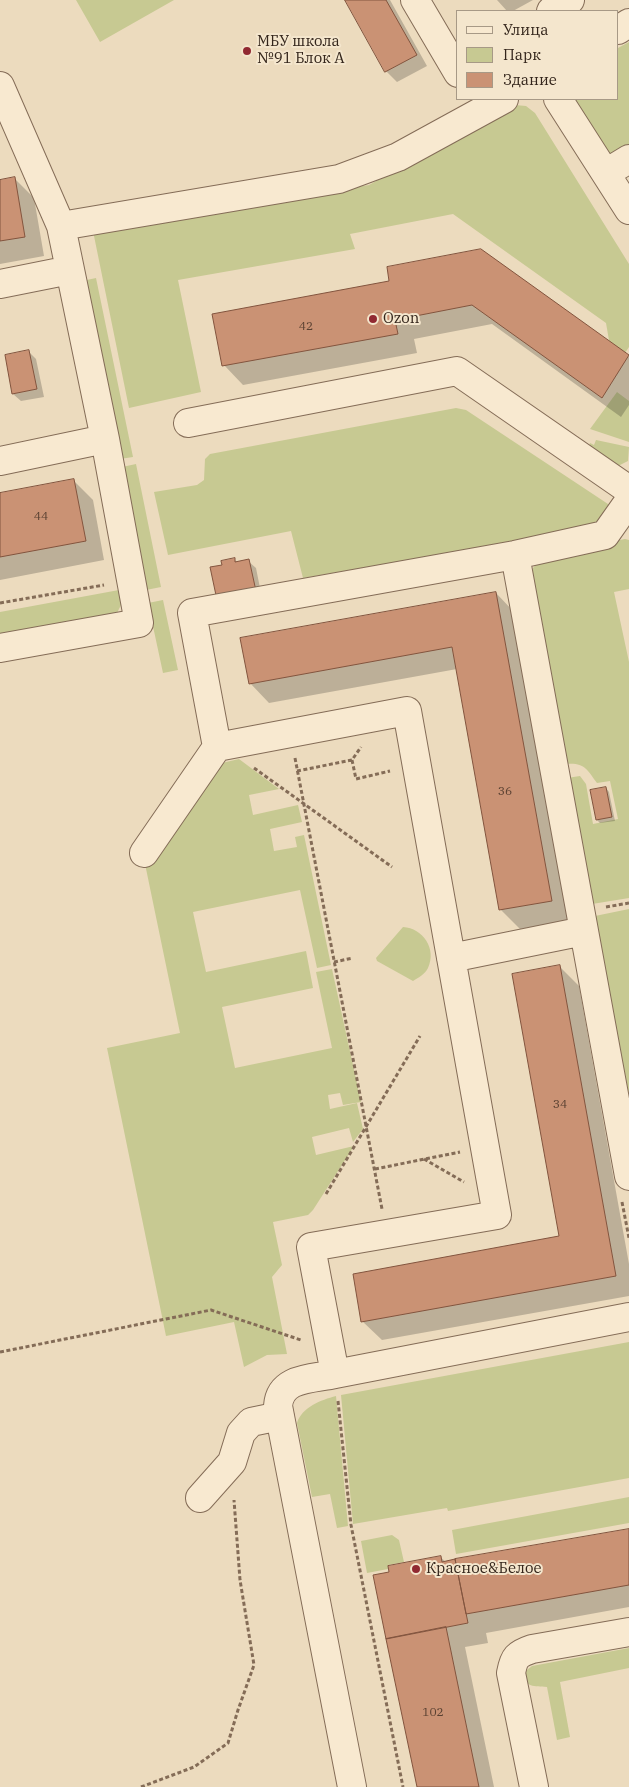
<!DOCTYPE html>
<meta charset="utf-8">
<style>
body{margin:0}
#map{position:relative;width:629px;height:1787px;overflow:hidden;background:#ecdbbe;font-family:"IBM Plex Serif",serif}
canvas{display:block}
.legend{position:absolute;left:456px;top:10px;width:162px;height:90px;box-sizing:border-box;background:#f4e6cd;border:1px solid #a79986;margin:0;padding:6px 9px;list-style:none;font-size:15px;color:#33251b}
.legend li{display:flex;align-items:center;gap:10px;height:25px}
.legend b{width:25px;border:1px solid #a79986}
</style>
<div id="map">
<canvas width="629" height="1787"></canvas>
<ul class="legend">
<li><b style="height:6px;background:#f8e9d0"></b>Улица</li>
<li><b style="height:14px;background:#c7c992"></b>Парк</li>
<li><b style="height:14px;background:#ca9274"></b>Здание</li>
</ul>
</div>
<script>
const c = document.querySelector('canvas').getContext('2d');
c.lineJoin = 'round';
function fill(path, color) {
  c.fillStyle = color;
  c.fill(path, 'evenodd');
}
function trace(path, color, width, dash) {
  c.strokeStyle = color;
  c.lineWidth = width;
  c.lineCap = dash ? 'butt' : 'round';
  c.setLineDash(dash || []);
  c.stroke(path);
}
function drawText(font, color, halo, rows, align = 'center') {
  c.font = font + ' "IBM Plex Serif",serif';
  c.lineWidth = 4;
  c.setLineDash([]);
  c.textBaseline = 'middle';
  c.strokeStyle = halo;
  c.fillStyle = color;
  for (const [text, x, y, turn = 0] of rows) {
    c.save();
    c.translate(x, y);
    c.rotate((+turn || 0) * Math.PI / 180);
    c.textAlign = isNaN(turn) ? turn : align;
    if (halo) c.strokeText(text, 0, 0);
    c.fillText(text, 0, 0);
    c.restore();
  }
}
fill(new Path2D(`
 M76,0h98l-74,42z
 M629,42v115l-13,7 -49,-65h51v-51z
 M515,105l11,1 9,7 94,151v83l-15,22 -8,-46 -153,-109 -103,20 5,15 -177,31 23,112 -72,16 -36,-177 276,-46 134,-75z
 M96,278l37,179 -13,2 -38,-178z
 M617,392l12,9v41l-39,-13z
 M456,408l10,2 142,94 4,7 -10,16 -299,51 -12,-47 -123,24 -14,-63 43,-7 7,-5 1,-21 5,-5z
 M596,440l33,7 -1,14 -14,7 -25,-22 1,-3 4,2z
 M136,464l25,123 -15,3 -24,-123z
 M625,539l4,1v49l-15,3 15,70v236l-37,6 -25,-126 13,-2 6,8 7,40 25,-5 -8,-38 -13,2c-10,-14 -13,-21 -32,-19l-34,-179 2,-17 9,-10 17,-6z
 M119,590l2,15 -4,8 -117,25v-26z
 M163,600l15,70 -15,3 -15,-70z
 M239,759l40,30 -30,6 4,20 45,-10 4,17 -32,7 4,22 23,-4 -2,-10 9,-2 27,130 -14,3 -17,-78 -107,22 13,60 100,-21 7,37 -91,19 13,61 97,-20 -16,-76 16,-3 29,133 -18,3 -3,-12 -12,2 2,14 27,-6 6,26 -10,13 -4,-14 -37,9 4,18 38,-9 -41,64 -5,5 -35,7 9,43 -10,12 15,77 -20,1 -23,12 -10,-45 -68,14 -59,-288 73,-15 -36,-174 78,-96z
 M629,909v186l-34,-179z
 M403,927c20,1 34,22 25,41 -3,6 -10,10 -15,13l-36,-20 -1,-3z
 M629,1342v136l-181,33 -1,-3 -94,16 -12,-129z
 M336,1396l12,130 -11,2 -7,-34 -18,3 -15,-74c5,-16 24,-23 39,-27z
 M629,1497v26l-173,31 -4,-24z
 M392,1535l7,5 5,22 -16,3v4l-21,4 -6,-32z
 M629,1648v20l-69,14 10,55 -13,3 -10,-53c-13,-1 -22,1 -24,-14l9,-7z`), '#c7c992');
fill(new Path2D(`
 M347,0h43l37,66 -30,16 -11,-11z
 M497,0h36l-20,11h-6z
 M14,178l20,20 10,58 -44,8v-83z
 M481,250l148,107v48l-8,12 -129,-93 -78,15 3,14 -174,32 -19,-20z
 M28,351l8,8 8,38 -23,4 -8,-7z
 M74,481l19,19 11,60 -104,20v-85z
 M234,559l4,4 10,-2 8,7 6,30 -38,-32z
 M496,593l19,20 55,307 -50,9 -20,-20 -43,-240 -188,34 -19,-20z
 M606,788l3,4 6,29 -15,2 -3,-3 -6,-29z
 M559,966l20,20 50,278v32l-247,44 -20,-19 199,-84z
 M629,1530v77l-143,26 2,10 -23,4 29,140h-76l22,-230 6,5z`), '#0003');
const building = new Path2D(`
 M345,0h41l31,55 -32,17z
 M15,177l10,60 -25,4v-61z
 M481,249l148,106 -27,43 -130,-93 -77,15 3,14 -176,32 -10,-52 177,-33 -2,-14z
 M29,350l8,39 -25,5 -7,-39z
 M74,479l12,62 -86,16v-64z
 M235,558v4l14,-3 7,32 -39,9 -7,-33 12,-2 -1,-4z
 M496,592l56,309 -53,9 -47,-263 -203,37 -9,-46z
 M606,787l6,30 -16,3 -6,-30z
 M560,965l56,311 -255,46 -8,-48 206,-38 -47,-262z
 M629,1529v56l-163,29 -11,-55z
 M441,1556l1,6 13,-3 13,64 -82,16 -13,-64 16,-3 -1,-6z
 M446,1627l33,160h-62l-31,-148z`);
fill(building, '#ca9274');
trace(building, '#82543e', 1);
const minor = new Path2D(`
 M415,0l43,73
 M551,11l19,-11
 M618,30l11,-7
 M0,86l61,140
 M558,99l71,111
 M606,173l23,-14
 M0,284l70,-14
 M188,423l269,-52 172,119
 M0,461l105,-22
 M515,555l114,621
 M0,648l139,-25 -34,-184 -44,-213 278,-47 59,-22 106,-58
 M217,747l190,-36 90,504 -186,32 24,127 294,-57
 M144,853l73,-106 -25,-134 323,-58 90,-20 24,-34
 M451,958l133,-27
 M335,1374c-23,5 -55,3 -57,32l74,381
 M200,1498l32,-36 9,-29 10,-11 29,-6
 M534,1787l-23,-114c3,-16 6,-19 21,-24l97,-17`);
trace(minor, '#846c57', 30);
trace(new Path2D(`
 M0,603l104,-18
 M295,758l87,451
 M352,760l4,19 34,-8
 M254,768l138,99
 M297,771l55,-11 9,-13
 M606,907l23,-4
 M334,962l19,-4
 M424,1159l40,23
 M375,1169l85,-17
 M326,1194l94,-158
 M622,1202l7,36
 M0,1352l211,-42 90,30
 M338,1401l13,124 52,262
 M141,1787l53,-20 34,-24 10,-33 16,-45 -14,-85 -6,-80`), '#846c57', 3, [4, 2.5]);
trace(minor, '#f8e9d0', 28);
for (const [x, y, r, color] of [
 [247,51,5,"#912931"],
 [373,319,5,"#912931"],
 [416,1569,5,"#912931"]
]) {
  const dot = new Path2D();
  dot.arc(x, y, r, 0, 2 * Math.PI);
  c.fillStyle = color;
  c.fill(dot);
  trace(dot, '#f4e6cd', 2);
}
drawText('12px', '#594031', null, [
 ["42",306,327],
 ["44",41,517],
 ["36",505,792],
 ["34",560,1105],
 ["102",433,1713]
]);
drawText('15px', '#33251b', '#f4e6cd', [
 ["МБУ школа",257,42],
 ["№91 Блок А",257,59],
 ["Ozon",383,319],
 ["Красное&Белое",426,1569]
], 'left');
</script>
